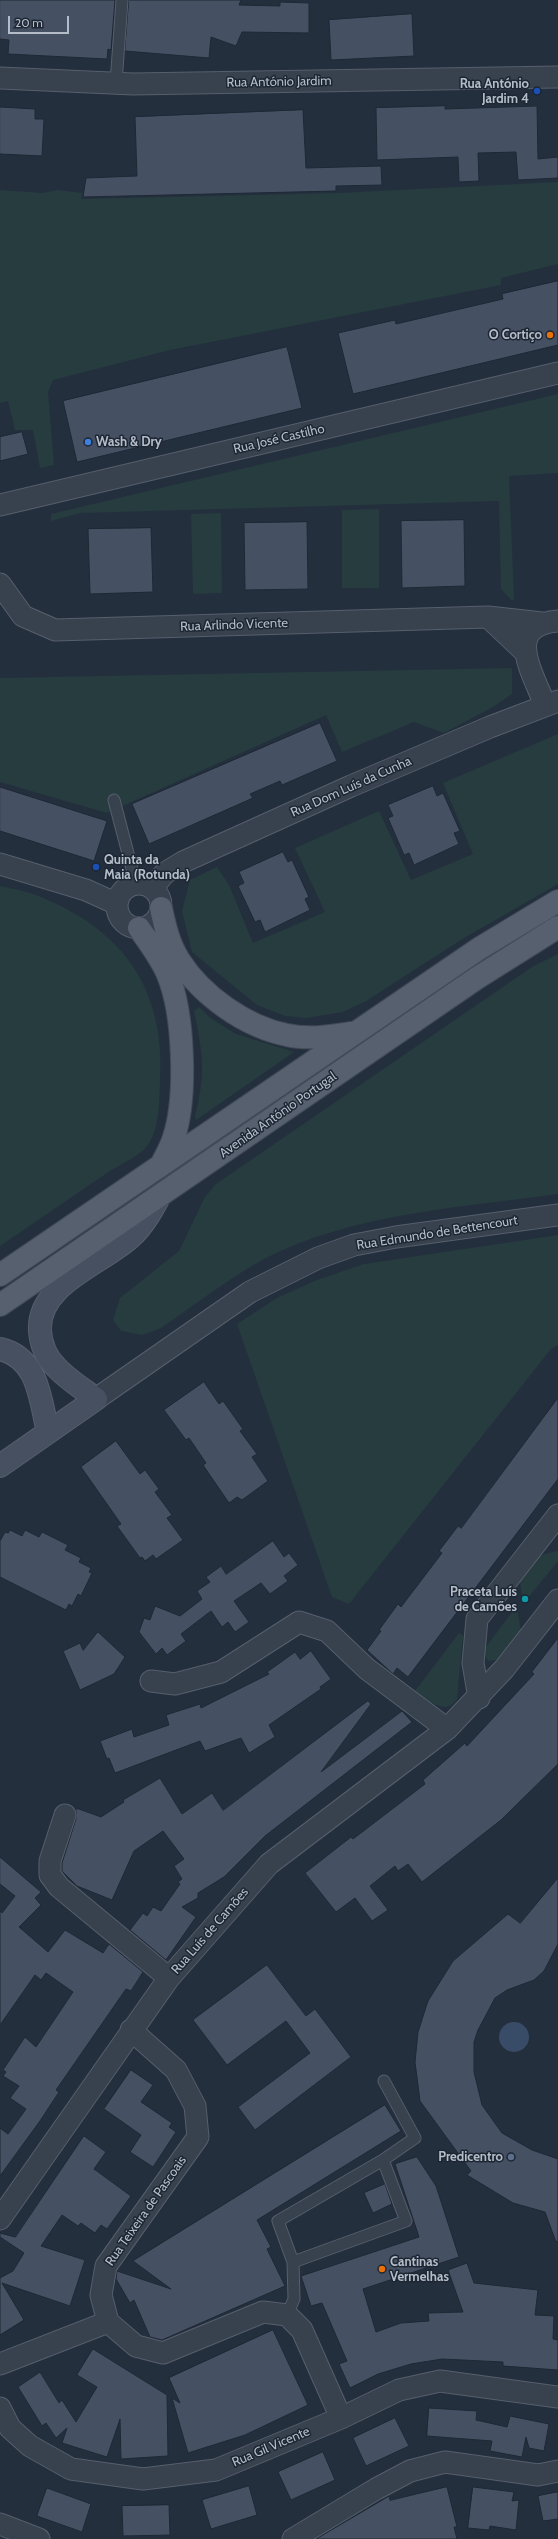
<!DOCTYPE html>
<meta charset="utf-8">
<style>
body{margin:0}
#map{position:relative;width:558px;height:2539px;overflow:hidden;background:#242f3e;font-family:Cabin,sans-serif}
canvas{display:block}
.scale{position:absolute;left:8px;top:16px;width:61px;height:18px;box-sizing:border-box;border:2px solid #b4bcc9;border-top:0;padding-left:5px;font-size:12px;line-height:14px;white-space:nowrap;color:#b4bcc9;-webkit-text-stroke:3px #1d2633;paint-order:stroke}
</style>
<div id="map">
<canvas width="558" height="2539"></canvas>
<div class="scale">20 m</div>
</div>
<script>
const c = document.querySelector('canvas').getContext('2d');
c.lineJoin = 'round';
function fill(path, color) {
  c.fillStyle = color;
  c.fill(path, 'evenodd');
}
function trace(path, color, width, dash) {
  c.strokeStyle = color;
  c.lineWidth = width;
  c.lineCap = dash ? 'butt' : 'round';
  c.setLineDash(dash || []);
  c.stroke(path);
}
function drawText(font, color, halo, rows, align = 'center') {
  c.font = font + ' Cabin,sans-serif';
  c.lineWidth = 3;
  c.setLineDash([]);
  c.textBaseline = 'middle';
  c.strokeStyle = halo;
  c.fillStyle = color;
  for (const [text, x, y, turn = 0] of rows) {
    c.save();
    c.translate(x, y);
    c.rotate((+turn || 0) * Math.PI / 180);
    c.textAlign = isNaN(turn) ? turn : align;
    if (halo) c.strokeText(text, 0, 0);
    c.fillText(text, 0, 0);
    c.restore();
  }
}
fill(new Path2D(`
 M558,182v82l-57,14v7l-331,65 -117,30 -5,12 6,73 -14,3 -7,-38h-18l-7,-29 -8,2v-213l43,3 15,-3 24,3 -1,6 257,-6z
 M558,394v79l-49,3 5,124h-3l-10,-11 -2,-88 -419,12 -29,8v-7z
 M379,509v79h-37v-78z
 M221,513l1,80 -29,1 -2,-80z
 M512,668v26l-21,14 -47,25 -30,-11 -72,30 -16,-37 -219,98 -107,-31v-104z
 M558,734v150l-94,54 -98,63 -23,11 -37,6 -21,-2 -28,-11 -65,-53 -10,-41 8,-31 27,-13 12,18 24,58 72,-31 -30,-64 84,-37 32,69 62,-26 -30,-71z
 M0,886c13,3 28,5 41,11 83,34 125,93 119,185 -1,19 0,48 -13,64 -6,9 -27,19 -37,25 -37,25 -73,50 -110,75z
 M558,954v240c-99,14 -204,19 -294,65 -33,18 -71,47 -103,69l-19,7 -21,-4 -8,-11 7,-22 59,-47 26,-54 11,-13 316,-217z
 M199,1007l13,12 24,15 58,18 -98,68 -1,-4c11,-44 8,-61 -1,-105z
 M558,1235v110l-7,4 -202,255 -17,-7 -95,-273 40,-26 40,-18 47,-16z
 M556,1551l2,1v9l-35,43 -3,-24 18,-24z
 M512,1612l6,1 3,19 -23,28 -10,1 -5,-10z
 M459,1633l4,2 -6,64c-11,18 -32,0 -42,-8z`), '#263c3f');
fill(new Path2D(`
 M499 2037a15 15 0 1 1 30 0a15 15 0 1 1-30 0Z`), '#394c67');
const building = new Path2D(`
 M0,0h115l-4,50 -3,-1 -1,10 -99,-5 1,-14 -9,-1z
 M129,0h112l-2,5 41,1v-4l29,1v30l-67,-1 -6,14 -25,-9 -2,21 -84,-7z
 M412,14l2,42 -83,4 -2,-40z
 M445,106v3l92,-3 1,53 20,-2v21l-40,2 -2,-28 -38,1 1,28 -20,1 -1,-25 -81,3 -1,-52z
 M0,107l35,2v10h9l-2,37 -42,-2z
 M303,110l3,58 75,-2 1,19 -46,1v5l-253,6 3,-19 51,-2 -2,-59z
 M558,281v64l-205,49 -15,-61 57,-13 1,4 107,-25 -1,-5z
 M287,347l15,61 -225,54 -14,-61z
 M22,432l6,22 -28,7v-24z
 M464,520l1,66 -63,2 -1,-67z
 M307,522l1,67 -63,1 -1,-67z
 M151,528l2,64 -63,2 -2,-65z
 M320,723l17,38 -55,24 -2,-4 -30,13 3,4 -104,46 -17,-40z
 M433,786l4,10 6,-3 17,38 -6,2 5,11 -45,21 -5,-12 -5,2 -16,-37 5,-2 -5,-11z
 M0,787l107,34 -13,40 -94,-30z
 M283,852l5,10 4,-2 17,37 -4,2 5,11 -45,22 -5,-12 -5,2 -17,-36 6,-3 -5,-11z
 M204,1382l15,22 4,-3 20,28 -3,2 17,23 -5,3 16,24 -26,19 -5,-3 -8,6 -26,-38 3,-2 -17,-25 -3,2 -22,-30z
 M558,1398v81l-150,198 -11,-9 -4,6 -26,-24 14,-19 -2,-1 19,-26 3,3 41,-54 -3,-2 19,-25 3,2z
 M116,1441l24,33 5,-4 14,19 -4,3 17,23 -5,3 16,22 -27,19 -3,-4 -8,6 -3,-4 -2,1 -23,-32 4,-2 -40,-57z
 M10,1530l12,6 3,-6 14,7 3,-5 26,13 -3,5 16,8 -2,4 12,6 -2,4 3,1 -11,23 -3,-2 -6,12 -3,-2 -3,6 -66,-33v-36l5,-9 3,1z
 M273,1541l11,16 5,-4 9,12 -14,11 4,5 -18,13 -9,-11 -27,18 15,21 -14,10 -7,-10 -6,5 -11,-16 -30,23 5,7 -19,14 -5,-7 -6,6 -17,-22 5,-14 6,2 5,-14 25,10 22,-17 -5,-8 13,-9 -4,-5 15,-11 5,8z
 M98,1632l27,25 -11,17 -34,16 -17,-39 17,-8 3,7z
 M558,1638v126l-57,56 -79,62 -14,-18 -10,7 -3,-5 -25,20 18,24 -16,11 -17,-23 -19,14 -31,-39 46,-36 2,2 72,-55 -2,-4 42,-37 2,3 67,-72 -2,-2z
 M311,1651l20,28 -11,8 1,2 -52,36 6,12 -26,16 -8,-15 -36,13 -5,-10 -85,32 -6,-15 -2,1 -7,-18 32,-12 2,8 35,-12 -3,-10 34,-11 1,4 68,-34 -2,-2 28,-20 5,7z
 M368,1701l3,3 -50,68 81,-61 10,11 -147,114 -41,41 -26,16v5l-16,9 14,10 -30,43 -36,-30 13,-17 4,3 6,-9 8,4 19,-27 -2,-2 4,-3 -8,-13 10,-7 -21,-28 -29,20 -22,49 -35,-14 -15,-15v-8l14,-44v-11l25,9 23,-15 -1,-2 37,-22 22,36 30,-21 11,17z
 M0,1857l41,35 -6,6 6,7 -22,22 29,25 17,-22 38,23 6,-9 34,28 -12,19 -5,-2 -70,101 3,2 -19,29 -40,55v-48l8,6 18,-25 -16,-11 9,-12 -16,-10 3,-4 -3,-2 22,-33 11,10 37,-55 -27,-19 -5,7 -6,-5 -35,50v-114l2,2 13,-17 -15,-12z
 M558,1878v66l-14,27 -10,9 -27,10 -12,8 -17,32 -4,12v30l8,33 20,28 30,17 26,9v82l-2,1 -11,-30 -32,-9 -46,-28 4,-4 -51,-70 -5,-39 3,-30 10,-31 25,-40 55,-47 12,9z
 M267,1965l39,51 9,-7 36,48 -96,73 -17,-23 72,-54 -24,-32 -59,44 -34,-45z
 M131,2070l22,15 -12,17 31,21 -3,4 7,5 -23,35 -23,-15 11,-17 -37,-26z
 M385,2105l16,26 -144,89 14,27 -4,2 18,37 -123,54 -12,-3 -16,-37 -4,3 -14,-24 1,-8 54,18 -38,-28z
 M84,2136l22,16 -12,17 37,27 -24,33 -6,-4 -6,8 -14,-10 -3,3 -16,-11 -21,31 44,14 -15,46 -68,-23 22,37 -24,15v-57l13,-7 11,-18 -24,-16v-4l15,4z
 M417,2157l19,29 23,71 -96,32 13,43 25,-9 28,-2 -1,-8 35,-1 -15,-42 19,-7 7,20 64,7 -3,25 19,1 -1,23 5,1v30l-55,-4v-4l-61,-3 -31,5 -33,10 -28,14 -11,-24 8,-3 -25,-58 -11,3 -10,-30 118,-39 -24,-73z
 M385,2184l7,20 -19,9 -9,-20z
 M273,2330l35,75 -63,30 -57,18 -16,-55 8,5 -11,-25z
 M93,2349l74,46 1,61 -47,3 -1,-40 -13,38 -45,-14 5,-15 -11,10 -10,-15 -4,3 -24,-39 22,-15 19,31 3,-3 14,22 21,-35 -20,-12z
 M429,2408l48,3 -1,9 31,7 3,-11 39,8 -5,27 -15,-3 -3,-11 -4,20 -32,-6 2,-10 -65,-5z
 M395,2418l14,28 -43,20 -13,-28z
 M323,2452l12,28 -44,20 -13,-28z
 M249,2486l8,29 -46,14 -9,-29z
 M447,2487l10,40h-3l3,12h-141l73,-43 1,4z
 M473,2487l41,5 -2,9 7,-1 -3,30 -26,-4 -1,4 -21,-2z
 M47,2488l44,16 -9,28 -45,-16z
 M558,2492v27l-15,2 -5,-25z
 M169,2505l1,30 -47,1 -1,-30z`);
fill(building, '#455162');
trace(building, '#1f2835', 1);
const lane = new Path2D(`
 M116,83l6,-83
 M114,800l22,84
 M293,2262l-15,-41 105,-61 32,-22 -31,-57
 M287,2315l7,-16 -1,-37 113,-41 -23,-61`);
const street = new Path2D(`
 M0,78l133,6 425,-7
 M0,505l558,-132
 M0,584l23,32 32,14 433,-13 54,6
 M488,617l36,34
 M545,705c-12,-32 -43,-79 13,-84
 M0,864l86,26 31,14
 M117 906a22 22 0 1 1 44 0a22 22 0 1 1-44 0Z
 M152,888l13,-15 18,-11 168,-76 139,-59 68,-26
 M96,1399l154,-107 68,-34 36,-13 42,-8 162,-22
 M151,1681l24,3 46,-12 78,-50 28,9 40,38 80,60
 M479,1698l-6,-35 4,-44 81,-104
 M65,1815l-15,46v14l9,12 110,91
 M131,2030l45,40 19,36 3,31 -92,129 -5,29 7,27 28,24 27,7 100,-41 24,3 15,15 39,88
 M0,2219l169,-241 100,-114 178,-135 57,-60 54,-69
 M0,2364l108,-42
 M0,2408l10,20 20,18 41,23 72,10 73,-9 125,-52 58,-28 41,-9 118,16
 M0,2524l39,15
 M293,2539l83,-50 34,-18 35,-9 93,13 20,-4`);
const secondary = new Path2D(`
 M0,1349c39,9 40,51 48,83
 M0,1466l96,-67c-13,-10 -29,-20 -40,-32 -10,-10 -15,-22 -16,-36 -3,-47 62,-67 91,-94 12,-11 20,-25 28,-40`);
const primary = new Path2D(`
 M161,908c4,19 8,36 18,52 23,36 67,67 108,75 21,5 44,1 64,-2
 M139,928c10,15 22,30 29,47 16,39 19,122 6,162 -3,10 -8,19 -13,28
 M0,1275l480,-327 78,-47
 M0,1305l477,-327 81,-51`);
trace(lane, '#565f6c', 13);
trace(street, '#565f6c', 23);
trace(secondary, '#565f6c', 24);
trace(primary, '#414a57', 24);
trace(lane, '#38414e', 11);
trace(street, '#38414e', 21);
trace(secondary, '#465061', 22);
trace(primary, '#56606e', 22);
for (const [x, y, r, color] of [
 [537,91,4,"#1a4fb4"],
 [550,335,4,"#e8710a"],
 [88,442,4,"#3f7fe0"],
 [96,867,4,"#1a4fb4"],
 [525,1599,4,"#0f9aa8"],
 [511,2157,4,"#5c6f8a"],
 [382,2269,4,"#e8710a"]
]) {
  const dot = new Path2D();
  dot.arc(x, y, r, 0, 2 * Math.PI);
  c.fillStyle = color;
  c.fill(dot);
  trace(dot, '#1d2633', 1.5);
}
drawText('13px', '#b4bcc9', '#1d2633', [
 ["Rua António Jardim",279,82,-1],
 ["Rua José Castilho",279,439,-13],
 ["Rua Arlindo Vicente",234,625,-2],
 ["Rua Dom Luís da Cunha",351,787,-24],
 ["Avenida António Portugal",278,1115,-35],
 ["Rua Edmundo de Bettencourt",437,1233,-9],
 ["Rua Luís de Camões",210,1931,-49],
 ["Rua Teixeira de Pascoais",146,2211,-55],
 ["Rua Gil Vicente",271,2447,-23]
]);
drawText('bold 13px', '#b4bcc9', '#1d2633', [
 ["Rua António",529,84],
 ["Jardim 4",529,99],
 ["O Cortiço",542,335],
 ["Wash & Dry",96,442,"left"],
 ["Quinta da",104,860,"left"],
 ["Maia (Rotunda)",104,875,"left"],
 ["Praceta Luís",517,1592],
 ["de Camões",517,1607],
 ["Predicentro",503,2157],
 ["Cantinas",390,2262,"left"],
 ["Vermelhas",390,2277,"left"]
], 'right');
</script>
